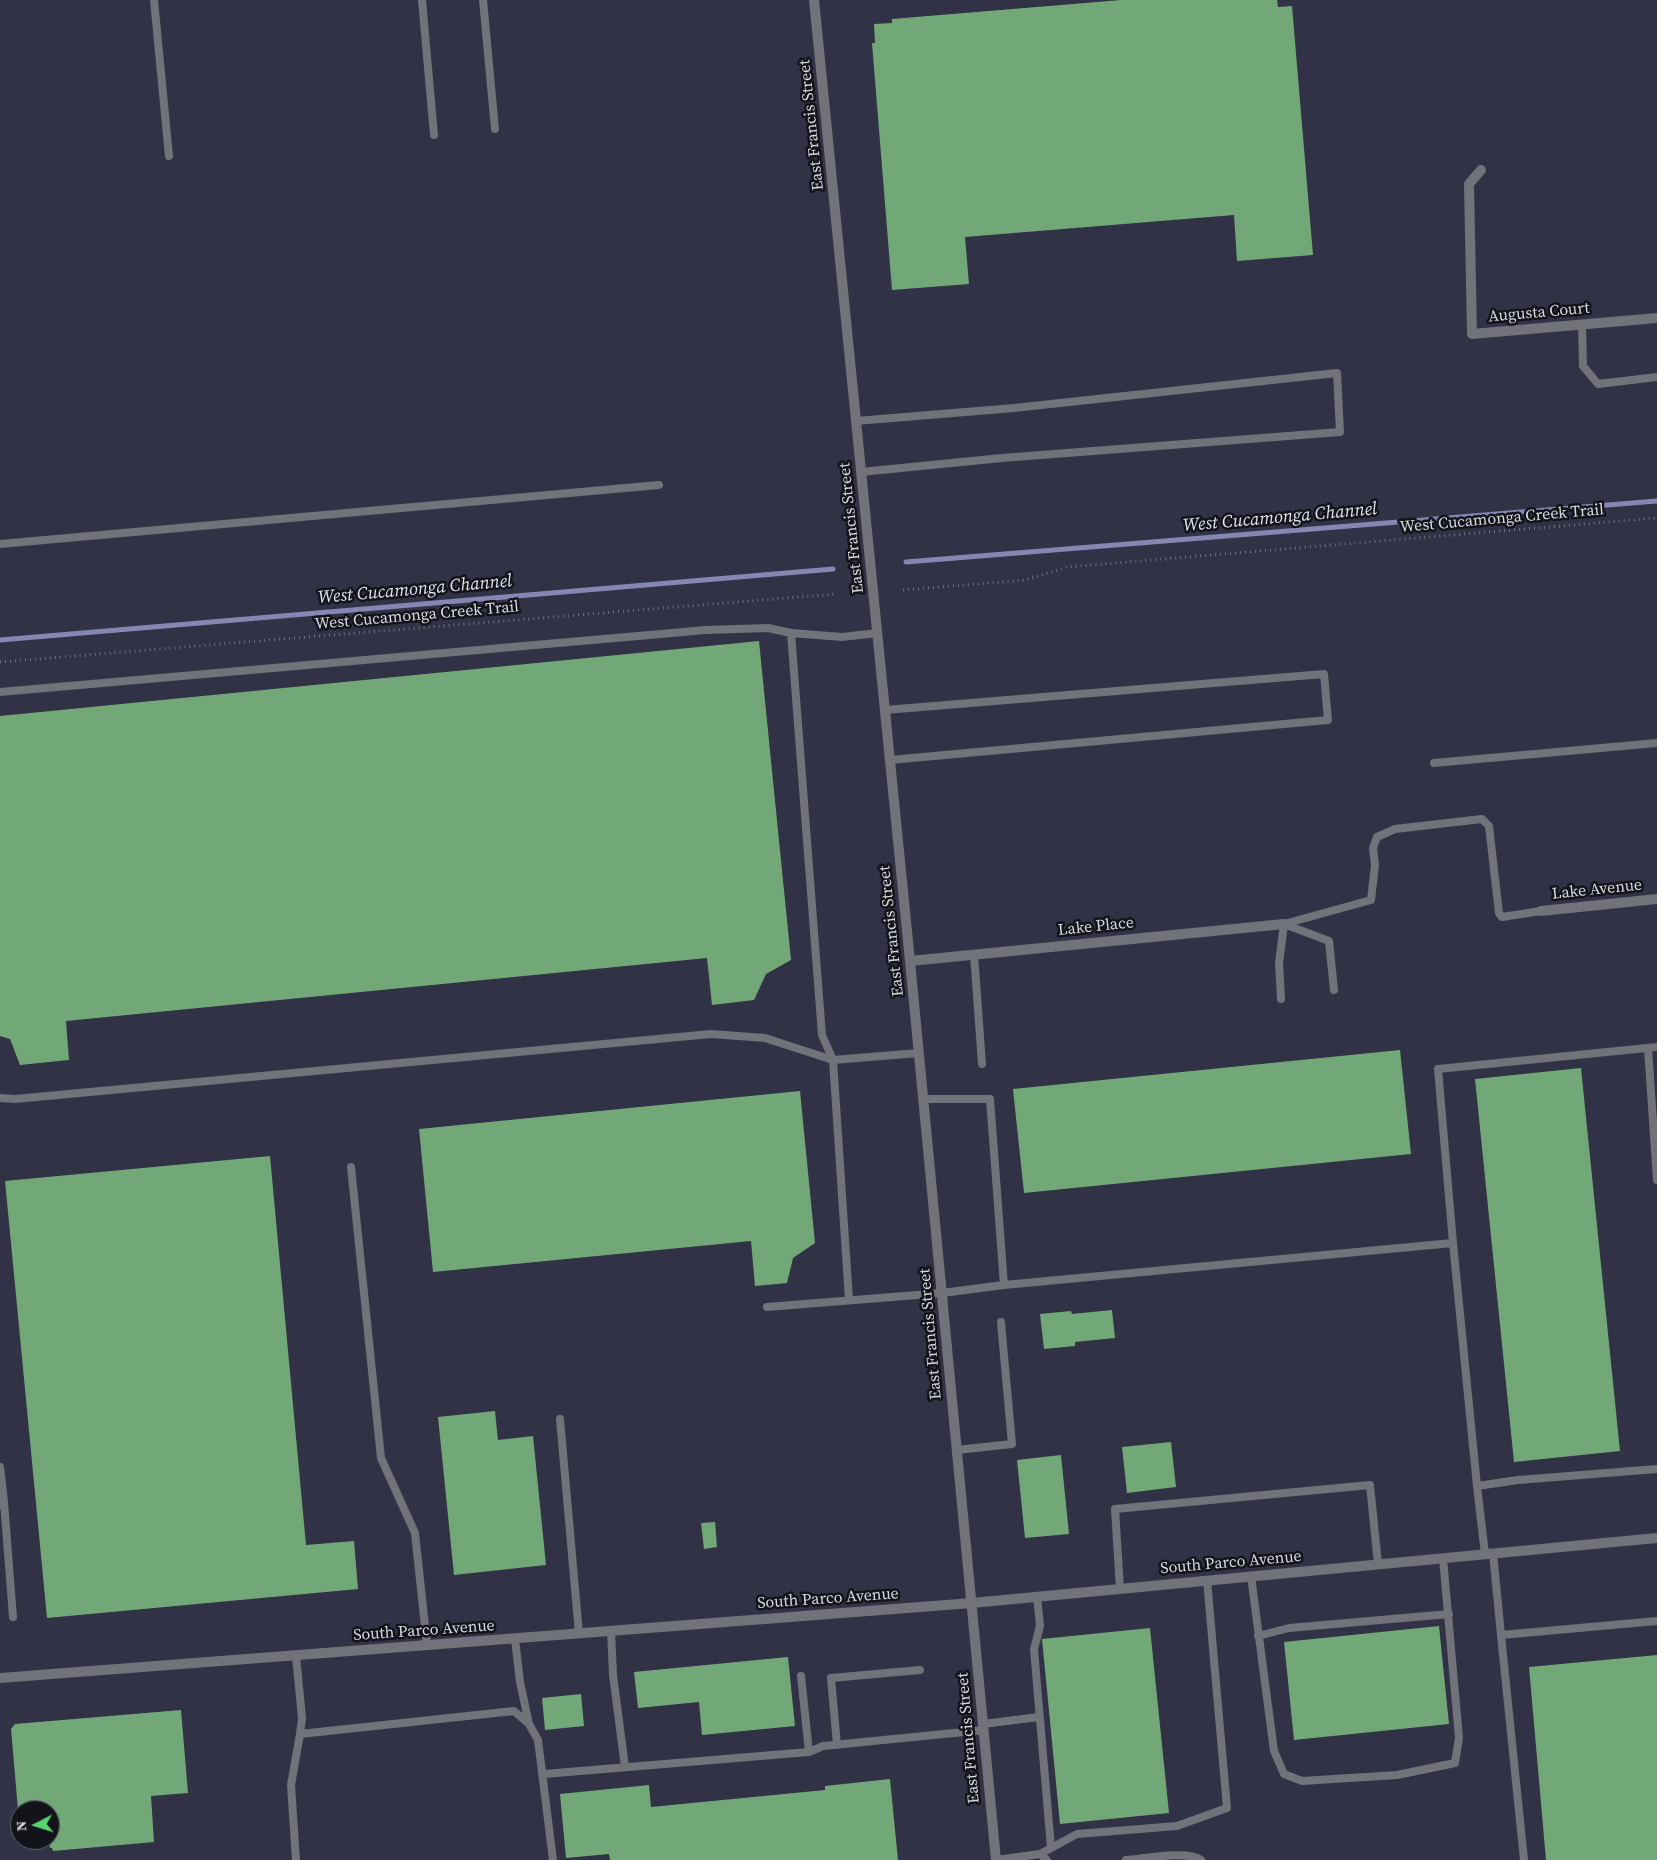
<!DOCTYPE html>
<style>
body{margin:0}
#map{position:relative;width:1657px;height:1860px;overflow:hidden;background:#292a38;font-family:"Source Serif 4",serif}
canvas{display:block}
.north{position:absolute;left:10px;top:1800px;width:50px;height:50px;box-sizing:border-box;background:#13131a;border:1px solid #62626a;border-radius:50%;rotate:265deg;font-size:14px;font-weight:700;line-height:20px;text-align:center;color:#d9d9e3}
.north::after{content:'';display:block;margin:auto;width:18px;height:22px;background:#59d56f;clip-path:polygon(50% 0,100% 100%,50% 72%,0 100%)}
</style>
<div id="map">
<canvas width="1657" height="1860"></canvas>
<div class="north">N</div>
</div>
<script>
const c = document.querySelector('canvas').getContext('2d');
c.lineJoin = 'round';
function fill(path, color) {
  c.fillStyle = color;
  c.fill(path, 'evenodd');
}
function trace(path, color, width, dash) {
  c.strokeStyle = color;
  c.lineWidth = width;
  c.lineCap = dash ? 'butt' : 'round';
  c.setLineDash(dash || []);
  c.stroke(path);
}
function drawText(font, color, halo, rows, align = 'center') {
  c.font = font + ' "Source Serif 4",serif';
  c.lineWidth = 5;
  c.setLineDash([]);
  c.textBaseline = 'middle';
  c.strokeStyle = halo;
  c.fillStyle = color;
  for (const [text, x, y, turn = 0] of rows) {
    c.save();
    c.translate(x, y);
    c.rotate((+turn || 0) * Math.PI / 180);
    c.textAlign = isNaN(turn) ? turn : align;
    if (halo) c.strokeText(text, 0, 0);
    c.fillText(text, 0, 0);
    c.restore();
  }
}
fill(new Path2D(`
 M0,0h1657v1860h-1657zM20,1810h30v30h-30z`), '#313246');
trace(new Path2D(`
 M906,562l751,-61
 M0,640l833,-71`), '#8586b1', 5);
fill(new Path2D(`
 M1121,0h156l1,7 14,-1 21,249 -76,6 -3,-46 -269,22 4,47 -77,6 -20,-247h3l-1,-19 18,-1v-4z
 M759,641l32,319 -25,14 -12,26 -42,5 -5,-47 -641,63 3,39 -49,5 -10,-26 -10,-3v-320z
 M1400,1050l11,104 -387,39 -11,-104z
 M1581,1068l39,383 -106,11 -39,-383z
 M800,1091l15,152 -22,15 -6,25 -32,3 -4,-45 -318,31 -14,-143z
 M270,1156l36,389 48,-4 4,48 -311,29 -42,-437z
 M1112,1310l3,28 -40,4v4l-31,3 -4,-35 31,-3 1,3z
 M495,1411l3,29 35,-4 13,129 -92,10 -16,-158z
 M1171,1442l5,45 -49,6 -5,-46z
 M1061,1455l8,79 -44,4 -8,-78z
 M715,1522l2,25 -13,2 -3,-26z
 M1439,1626l10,98 -155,16 -10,-98z
 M1150,1628l19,185 -109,11 -18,-185z
 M1657,1655v205h-111l-17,-193z
 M788,1657l7,69 -93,9 -3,-33 -61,6 -4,-36z
 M581,1694l3,32 -39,4 -3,-32z
 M181,1710l7,83 -37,3 3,46 -101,9 -1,-3h-2v-38h-32l-7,-81 4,-5z
 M890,1779l8,81h-288l-1,-6 -43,4 -6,-64 89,-9 2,22 174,-17v-4z`), '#72a777');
trace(new Path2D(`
 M903,590l123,-10 41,-13 590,-49
 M0,662l835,-68`), '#71727e', 3, [1, 4]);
trace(new Path2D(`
 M154,0l15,156
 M422,0l12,135
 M483,0l12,129
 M1582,324l1,42 15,18 59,-7
 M856,421l158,-13 323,-35 3,59 -338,26 -141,14
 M0,544l659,-59
 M0,692l706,-62 62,-2 23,5
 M885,710l439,-36 4,46 -438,40
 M1434,763l223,-20
 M1284,924l87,-24 4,-35 -2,-17 4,-11 18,-8 87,-10 7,7 10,87 3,4 39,-6
 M1284,924l45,17 5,49
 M974,954l8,110
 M1281,999l-2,-36 5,-39
 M1648,1048l9,132
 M833,1060l-11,-25 -31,-402 51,4 36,-4
 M0,1098l15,1 696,-65 54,4 68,22
 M351,1167l30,291 34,75 12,112
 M1453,1243l24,243
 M1004,1285l449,-42 -15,-174 219,-22
 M849,1300l-16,-240 86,-7
 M767,1307l175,-14 62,-8 -14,-186h-66
 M560,1419l19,215
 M957,1450l55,-6 -11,-122
 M0,1467l4,35 -4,3
 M4,1502l9,115
 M1493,1553l8,82
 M1485,1554l-8,-68 41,-6 139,-11
 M1251,1576l23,175 10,23 18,7 95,-6 58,-12 4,-25 -16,-180
 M1120,1589l-5,-80 255,-24 8,79
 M1037,1597l3,29 -6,23 17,199
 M611,1631l2,44 12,92
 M1258,1636l31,-8 160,-14
 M515,1639l5,43 9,42
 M296,1656l6,62 -2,16
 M983,1724l56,-7
 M837,1745l-6,-67 89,-8
 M809,1752l14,-6 161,-16
 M544,1774l265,-22 -8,-76
 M1040,1854l37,-20 100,-8 50,-18 -20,-228
 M296,1860l-5,-75 9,-51 214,-23 15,13 9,16 15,120
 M996,1860l44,-6 7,6
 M1126,1860c18,-1 61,-10 75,0
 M1524,1860l-23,-225 156,-14`), '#72727a', 8);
trace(new Path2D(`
 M1481,170l-12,14 3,150 185,-16
 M1541,911l116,-12
 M910,961l374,-37`), '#72727a', 10);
trace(new Path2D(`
 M814,0l96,961 86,899
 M0,1678l972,-75 685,-65`), '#72727a', 10);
drawText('16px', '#d9d9e3', '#13131a', [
 ["East Francis Street",812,125,-96],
 ["Augusta Court",1539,313,-5],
 ["West Cucamonga Creek Trail",1502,519,-5],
 ["East Francis Street",852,528,-96],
 ["West Cucamonga Creek Trail",417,616,-5],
 ["Lake Avenue",1597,890,-6],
 ["Lake Place",1096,927,-6],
 ["East Francis Street",892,931,-96],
 ["East Francis Street",931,1334,-95],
 ["South Parco Avenue",1231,1563,-5],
 ["South Parco Avenue",828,1599,-4],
 ["South Parco Avenue",424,1631,-4],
 ["East Francis Street",969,1738,-95]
]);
drawText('italic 18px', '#e1e3f4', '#13131a', [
 ["West Cucamonga Channel",1280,518,-5],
 ["West Cucamonga Channel",415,590,-5]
]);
</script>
